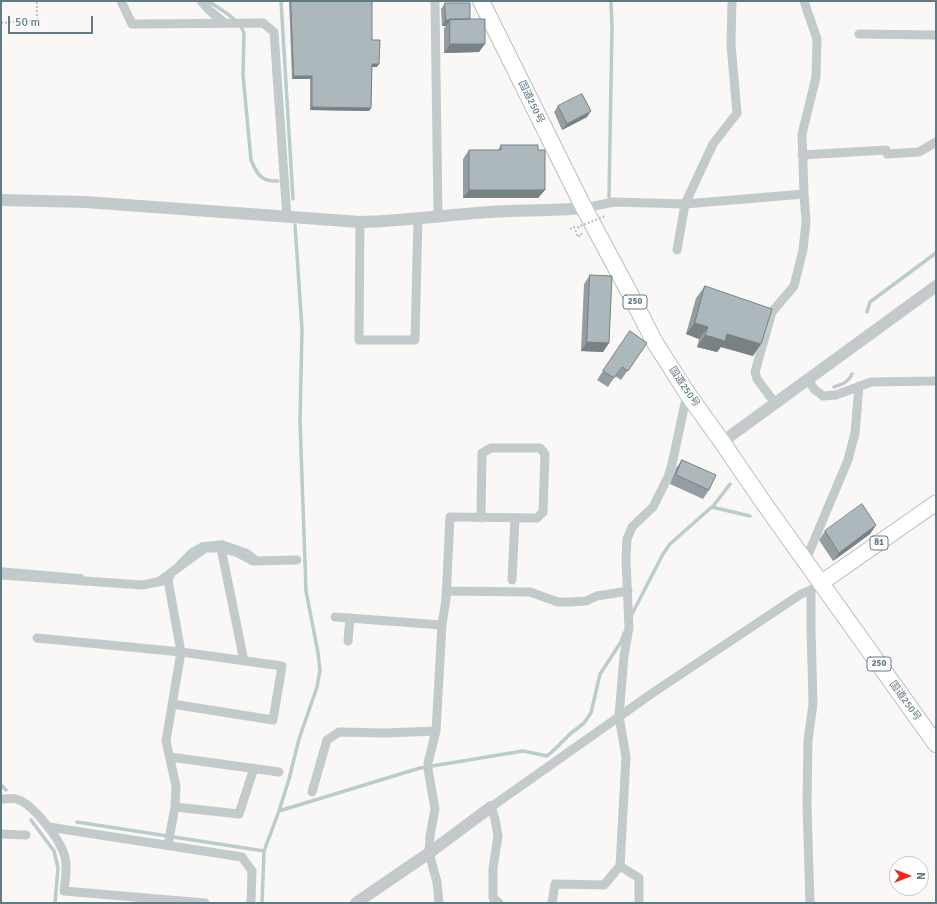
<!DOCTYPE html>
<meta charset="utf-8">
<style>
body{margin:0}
#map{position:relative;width:937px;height:904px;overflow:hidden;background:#f9f8f6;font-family:Signika,sans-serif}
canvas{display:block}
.frame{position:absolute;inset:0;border:2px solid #617a84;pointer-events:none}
.north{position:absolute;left:889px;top:856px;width:40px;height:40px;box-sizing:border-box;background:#fff;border:1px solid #c0cace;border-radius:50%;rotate:90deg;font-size:11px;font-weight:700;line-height:16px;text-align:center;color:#617a84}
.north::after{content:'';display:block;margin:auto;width:14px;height:18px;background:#f3251b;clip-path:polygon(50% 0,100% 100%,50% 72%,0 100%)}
.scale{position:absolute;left:8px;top:16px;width:85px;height:18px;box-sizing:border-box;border:2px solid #617a84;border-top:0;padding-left:5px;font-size:12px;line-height:14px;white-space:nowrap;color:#617a84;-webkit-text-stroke:3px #fff;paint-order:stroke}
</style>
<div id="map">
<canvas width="937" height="904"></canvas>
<div class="frame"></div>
<div class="north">N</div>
<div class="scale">50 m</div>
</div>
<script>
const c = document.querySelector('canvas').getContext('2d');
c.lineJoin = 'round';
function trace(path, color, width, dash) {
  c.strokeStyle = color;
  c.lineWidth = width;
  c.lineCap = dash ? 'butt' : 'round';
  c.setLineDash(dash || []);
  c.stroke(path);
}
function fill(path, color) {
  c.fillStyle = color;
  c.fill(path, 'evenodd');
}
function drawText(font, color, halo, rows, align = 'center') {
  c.font = font + ' Signika,"Noto Sans JP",sans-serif';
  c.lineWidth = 4;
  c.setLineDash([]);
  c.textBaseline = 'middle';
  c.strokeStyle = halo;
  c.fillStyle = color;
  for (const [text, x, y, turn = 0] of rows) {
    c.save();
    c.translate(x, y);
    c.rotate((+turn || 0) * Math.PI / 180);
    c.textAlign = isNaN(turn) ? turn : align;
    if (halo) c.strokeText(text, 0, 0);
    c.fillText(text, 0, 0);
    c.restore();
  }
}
trace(new Path2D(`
 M208,1c11,7 32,19 36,32l-1,42 8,85c6,14 10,22 27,21
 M281,1l12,198
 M609,197l3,-171 -1,-25
 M867,312l3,-10 66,-49
 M834,387c8,-2 15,-5 18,-13
 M712,507l38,9
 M177,564l14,-14 11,-6 20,-2 26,9 9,7
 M1,569l81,7
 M158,579l11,-8
 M631,616l32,-62 7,-10 44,-39 16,-21
 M1,785l5,5
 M279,811l141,-43 103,-17 24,5 6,-5 17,-17 14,-11 7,-10 9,-39 21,-32 3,-9
 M31,820l23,31 4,17 -3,35
 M77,822l187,29
 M262,903l2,-52 15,-40 10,-32 10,-40 18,-52 3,-17 -2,-17 -12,-62 -6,-170 2,-92 -7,-104`), '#bbcccd', 3.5);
const primary = new Path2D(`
 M821,583l115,-80`);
const trunk = new Path2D(`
 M481,1l103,207 44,82 26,51 33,52 35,49 41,60 173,242`);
trace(primary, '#b6bdc0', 17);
trace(trunk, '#b8bec0', 18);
trace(new Path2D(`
 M1,23l36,-3v-19
 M570,229l4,-2 4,10 4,-2 -1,-2`), '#bfc3c4', 2, [2, 2]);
trace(new Path2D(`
 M121,1l11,23 131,-1 11,9 13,186
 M201,1l9,10 15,12
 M435,1l3,215
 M859,34l77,1
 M802,155l84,-5 1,4 32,-2 17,-10
 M584,208l30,-6 71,2 119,-10
 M360,222l-1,118h56l3,-122
 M677,250l8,-46 28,-60 24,-31 -6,-69 1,-43
 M808,379l6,10 9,7 13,-1 35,-13 65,-1
 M775,403l-18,-24 -2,-7 17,-60 22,-26 9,-36 3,-28 -2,-28 -2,-60 14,-57 1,-38 -13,-38
 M221,548l17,5 15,8 44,-1
 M805,562l43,-102 7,-27 4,-47
 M1,575l141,10 26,-5 4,-8 33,-24h16l23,113
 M512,580l3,-62
 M446,591l84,1 28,10h12l16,-1 11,-5 31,-5
 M335,617l107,8
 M37,638l144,14 101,14 -9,54 -101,-16
 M348,641l2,-23
 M170,757l109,15
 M312,792l15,-52 12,-8 46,1 51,-2
 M1,799c5,0 11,-1 15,0 17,4 45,42 49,58 3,11 0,23 -1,34l141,12
 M175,807l64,7 15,-46
 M49,827l193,30 10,14 -1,32
 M1,834l25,1
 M168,845l7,-38 1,-21 -10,-45 15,-89 -13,-72
 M439,903l-2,-21 -8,-29 1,-17 5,-27 -7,-40v-6l8,-32 6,-106 4,-26 4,-82 87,1 6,-6 2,-58 -5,-6h-49l-9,5 -1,65
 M499,903l-6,-5v-30l5,-32 -3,-17 -4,-12 163,-115 147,-98 10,-4 10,-7
 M552,903l3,-19 49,1 16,-19
 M639,903v-25l-19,-12 6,-109 -7,-41 5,-60 5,-28 -3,-68 1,-21 5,-12 21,-20 15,-30 4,-13 15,-70
 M810,903l-3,-98 1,-65 5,-36 -2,-77v-37`), '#c3cacc', 9);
trace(new Path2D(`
 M1,200l84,2 275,20c43,-1 86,-7 129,-10 31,-2 63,-1 95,-4
 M722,442l214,-156
 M356,903l73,-50 62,-46`), '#c3cacc', 12);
trace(primary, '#fff', 15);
trace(trunk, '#fff', 16);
trace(new Path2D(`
 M579,228l-1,-1 27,-11`), '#bfc3c4', 2, [2, 2]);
fill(new Path2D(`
 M289,1h83v39l5,27h-5l-1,41 -2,3 -59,-1v-31h-18z
 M445,3l25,16 9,33 -35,1v-25l2,-2h-4l-1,-17z
 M558,106l29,11 -25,13 -8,-18z
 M501,145l44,45 -7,8h-75v-39l6,-9h29z
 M590,275l19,68 -6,9 -22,-1 3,-67z
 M705,286l48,70 -32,-9 -4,5 -20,-5 2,-8 -13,-5 10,-36z
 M630,331l17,12 -26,37 -6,-4 -7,11 -11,-7z
 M682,460l27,30 -6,9 -33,-15 6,-16z
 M876,525l-6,9 -37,27 -14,-21 6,-9z`), '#949ea2');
fill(new Path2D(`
 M446,20h4l-4,6h-4z
 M450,44h35l-6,8 -35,1z
 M372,64h7l-2,3h-7z
 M294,76h18l-2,3h-18z
 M312,107l59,1 -2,3 -59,-1z
 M591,111l-4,6 -25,13 5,-6z
 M469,190h76l-7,8h-75z
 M695,323l13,4 -9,12 -13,-5z
 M727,334l34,10 -8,12 -32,-9 -4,5 -20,-5 8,-12z
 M587,342l22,1 -6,9 -22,-1z
 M876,525l-6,9 -37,27 6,-8z`), '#788184');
const building = new Path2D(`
 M291,1h81v39h8l-1,24h-7l-1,44 -59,-1v-31h-18z
 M445,3h25v16l-24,1z
 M450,19h35v25h-35z
 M582,94l9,17 -24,13 -9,-18z
 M501,145h37v5h7v40h-76v-40h32z
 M590,275l22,1 -3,67 -22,-1z
 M705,286l67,23 -11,35 -34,-10 -2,7 -20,-6 3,-8 -13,-4z
 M630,331l17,12 -19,28 -6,-4 -8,11 -11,-7z
 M682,460l34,15 -7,15 -33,-15z
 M862,504l14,21 -37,28 -14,-22z`);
fill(building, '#acb8bc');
trace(building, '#788184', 1);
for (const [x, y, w] of [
 [635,302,24],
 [879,543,18],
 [879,664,24]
]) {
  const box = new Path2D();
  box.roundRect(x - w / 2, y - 7, w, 14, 3);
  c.fillStyle = '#fff';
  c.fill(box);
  trace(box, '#617a84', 1);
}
drawText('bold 9px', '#617a84', null, [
 ["250",635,302],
 ["81",879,543],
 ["250",879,664]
]);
drawText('10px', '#617a84', '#fff', [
 ["国道250号",531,102,64],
 ["国道250号",684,387,56],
 ["国道250号",905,701,54]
]);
</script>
